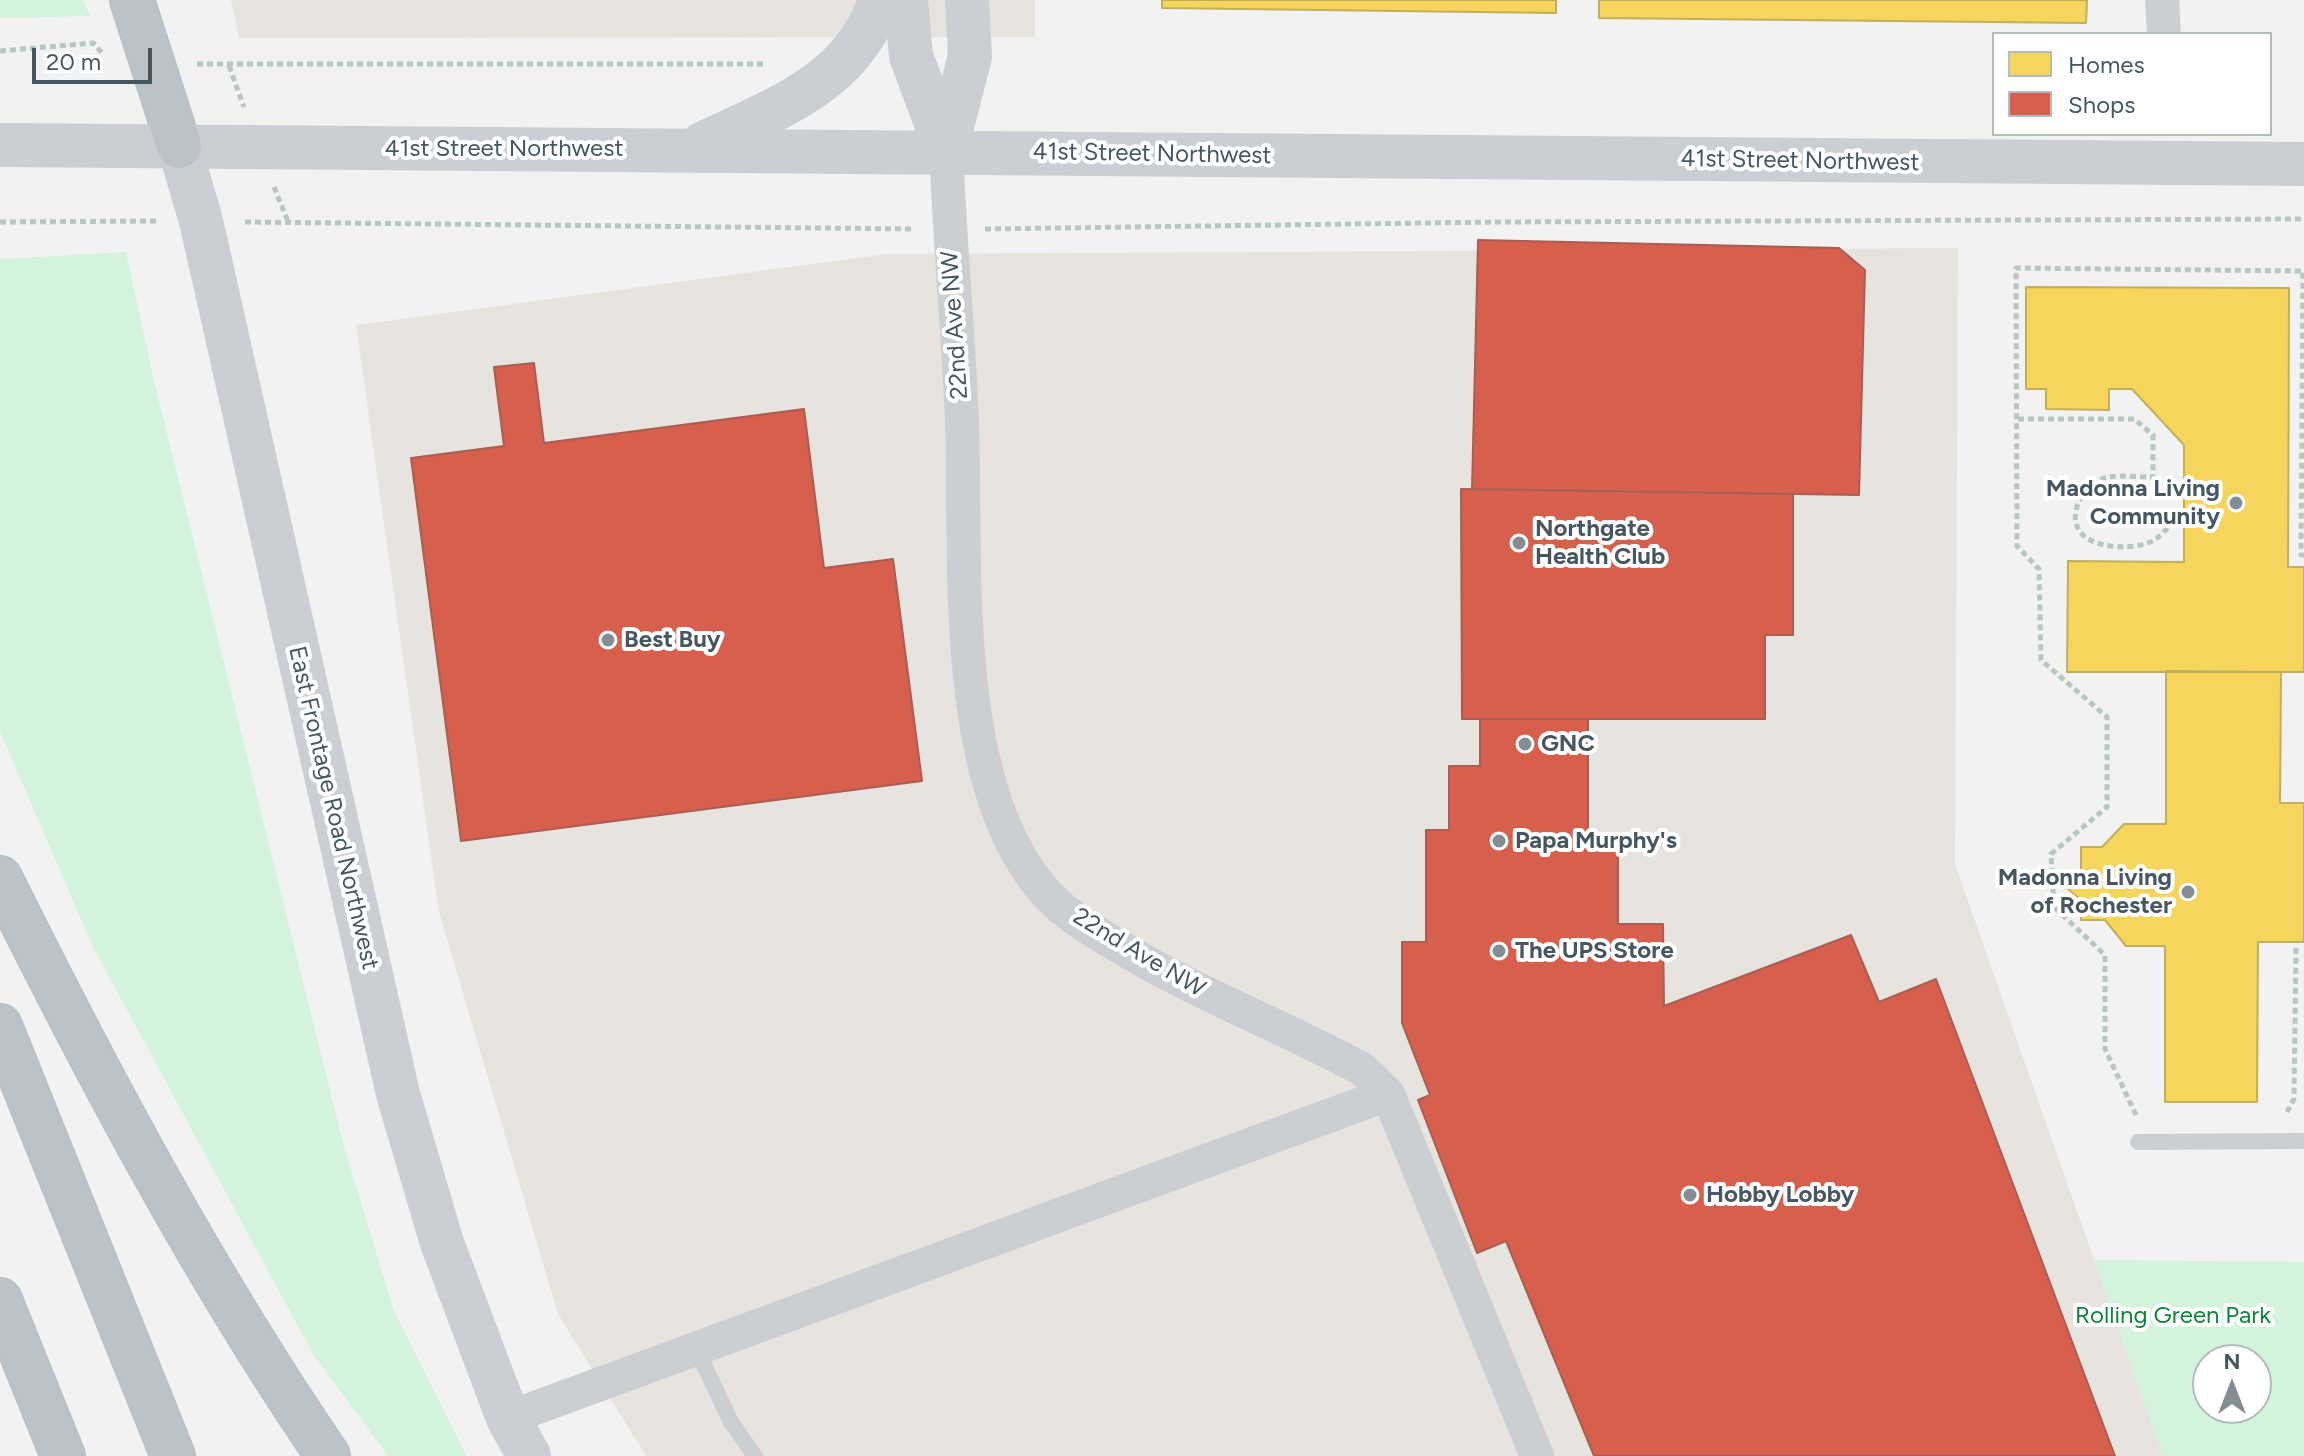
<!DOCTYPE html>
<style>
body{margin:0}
#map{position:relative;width:2304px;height:1456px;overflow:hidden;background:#f2f2f2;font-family:Figtree,sans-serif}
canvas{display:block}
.legend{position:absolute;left:1992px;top:32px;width:280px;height:104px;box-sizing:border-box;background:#fff;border:2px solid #b5bcc0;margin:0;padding:10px 14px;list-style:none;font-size:24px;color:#475761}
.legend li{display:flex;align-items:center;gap:16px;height:40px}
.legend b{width:40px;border:2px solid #b5bcc0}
.north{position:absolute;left:2192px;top:1344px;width:80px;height:80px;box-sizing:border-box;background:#fff;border:2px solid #b5bcc0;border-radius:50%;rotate:0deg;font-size:22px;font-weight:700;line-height:32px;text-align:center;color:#475761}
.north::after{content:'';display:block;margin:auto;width:28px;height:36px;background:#838d94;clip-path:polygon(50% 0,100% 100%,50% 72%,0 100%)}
.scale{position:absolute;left:32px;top:48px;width:120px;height:36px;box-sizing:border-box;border:4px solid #475761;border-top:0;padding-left:10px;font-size:24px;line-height:28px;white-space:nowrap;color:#475761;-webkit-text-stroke:6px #fff;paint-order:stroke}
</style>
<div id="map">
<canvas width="2304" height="1456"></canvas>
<ul class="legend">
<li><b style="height:22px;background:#f6d55c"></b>Homes</li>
<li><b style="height:22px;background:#d6604d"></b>Shops</li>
</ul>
<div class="north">N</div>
<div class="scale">20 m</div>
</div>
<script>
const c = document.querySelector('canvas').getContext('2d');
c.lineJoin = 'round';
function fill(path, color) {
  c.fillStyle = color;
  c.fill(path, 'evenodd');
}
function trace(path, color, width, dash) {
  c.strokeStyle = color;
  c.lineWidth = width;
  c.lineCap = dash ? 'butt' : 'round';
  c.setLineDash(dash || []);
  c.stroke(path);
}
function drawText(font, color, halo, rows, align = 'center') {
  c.font = font + ' Figtree,sans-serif';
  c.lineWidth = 8;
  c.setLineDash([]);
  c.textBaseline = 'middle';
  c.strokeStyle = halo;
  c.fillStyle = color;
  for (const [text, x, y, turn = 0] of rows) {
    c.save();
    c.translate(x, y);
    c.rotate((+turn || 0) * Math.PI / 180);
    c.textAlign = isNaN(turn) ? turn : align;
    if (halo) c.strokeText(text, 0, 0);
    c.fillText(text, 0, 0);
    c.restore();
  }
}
fill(new Path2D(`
 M231,0h804v37l-796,1z
 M1958,248l-3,616 208,592h-1517l-88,-142 -119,-402 -83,-587 530,-71z`), '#e7e4e0');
fill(new Path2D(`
 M0,0h83l7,16 -90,2z
 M126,252l27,125 191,770 50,164 73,145h-79l-75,-102 -219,-405 -94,-217v-473z
 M2094,1260l210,2v194h-141zM2256,1360v48h-48v-48z`), '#d4f3dd');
const homes = new Path2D(`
 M1162,0h394v13l-394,-5z
 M1599,0h488l-1,23 -487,-5z
 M2026,287l263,1 -1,279h16v105h-237l1,-111 116,1v-117l-52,-56h-23v21l-63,-1v-20h-20z
 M2166,671l115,1 -1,131h24v139h-46l-1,160h-92v-156h-39l-21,-26h-24v-20l-19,-16 19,-14v-23h21l22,-23h42z`);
fill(homes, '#f6d55c');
trace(homes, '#c2af5e', 2);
const shops = new Path2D(`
 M1478,240l361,8 26,22 -6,225 -387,-6z
 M534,363l10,80 260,-34 20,159 69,-9 29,222 -461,60 -50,-383 93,-12 -10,-79z
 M1461,489l332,5v141h-28v84h-303z
 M1480,719h108v132h30v73h45l1,82 187,-71 28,67 57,-23 179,477h-521l-88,-215 -29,12 -59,-153 12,-5 -28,-72v-81h24v-112h23v-64h31z`);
fill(shops, '#d6604d');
trace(shops, '#ab5d53', 2);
const highway = new Path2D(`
 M132,0l47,146
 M0,878c99,199 203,395 328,578
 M0,1026l173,430
 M0,1300l63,156`);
trace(highway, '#b6bdc2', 46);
trace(new Path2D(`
 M0,51l93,-8 9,10
 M197,64h570
 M229,66l15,41
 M274,187l15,37
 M0,222l159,-1
 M245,222l670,7
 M985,229l511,-7 808,-3
 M2018,419h116l19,16v42c-14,0 -31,-2 -45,0 -21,4 -41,33 -29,53 12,20 59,21 77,9 4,-3 9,-8 13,-13
 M2287,1112l7,-13 2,-153
 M2136,1115l-31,-66v-94l-51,-48 -3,-53 56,-47v-90l-66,-57 -2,-91 -22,-23 -1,-278 287,3 -2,284h3`), '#b8c7c1', 5, [6, 4]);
trace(new Path2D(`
 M2138,1142l166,-1
 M696,1348l35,74 24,34`), '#cbcfd1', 16);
trace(new Path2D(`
 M2162,0l2,34
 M946,150c4,91 12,181 16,271 5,138 -14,365 85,473 21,23 50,39 78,56 76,45 159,77 237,119l26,25 149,362
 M508,1418l880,-324`), '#cbcfd1', 34);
trace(new Path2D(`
 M906,0l5,56 35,94
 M702,144c71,-34 152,-61 178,-144
 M0,145l2304,19
 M179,146l22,75 197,873 44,149 66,175 21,38
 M946,150l24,-94 -3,-56`), '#cbcfd3', 44);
trace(highway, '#bcc3c8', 44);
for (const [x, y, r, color] of [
 [2236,503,8,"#838d94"],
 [1519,543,8,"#838d94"],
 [608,640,8,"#838d94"],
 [1525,744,8,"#838d94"],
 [1499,841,8,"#838d94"],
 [2188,892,8,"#838d94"],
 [1499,951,8,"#838d94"],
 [1690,1195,8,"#838d94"]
]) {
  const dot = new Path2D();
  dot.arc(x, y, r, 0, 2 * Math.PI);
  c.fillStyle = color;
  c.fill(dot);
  trace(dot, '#fff', 3);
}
drawText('24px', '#475761', '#fff', [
 ["41st Street Northwest",504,149],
 ["41st Street Northwest",1152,154,1],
 ["41st Street Northwest",1800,161,1],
 ["22nd Ave NW",955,325,-94],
 ["East Frontage Road Northwest",333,808,77],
 ["22nd Ave NW",1139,953,31]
]);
drawText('bold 24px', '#475761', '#fff', [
 ["Madonna Living",2220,489,"right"],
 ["Community",2220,517,"right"],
 ["Northgate",1535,529],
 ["Health Club",1535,557],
 ["Best Buy",624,640],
 ["GNC",1541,744],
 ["Papa Murphy's",1515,841],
 ["Madonna Living",2172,878,"right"],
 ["of Rochester",2172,906,"right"],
 ["The UPS Store",1515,951],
 ["Hobby Lobby",1706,1195]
], 'left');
drawText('24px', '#0e853b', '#fff', [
 ["Rolling Green Park",2173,1316]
]);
</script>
